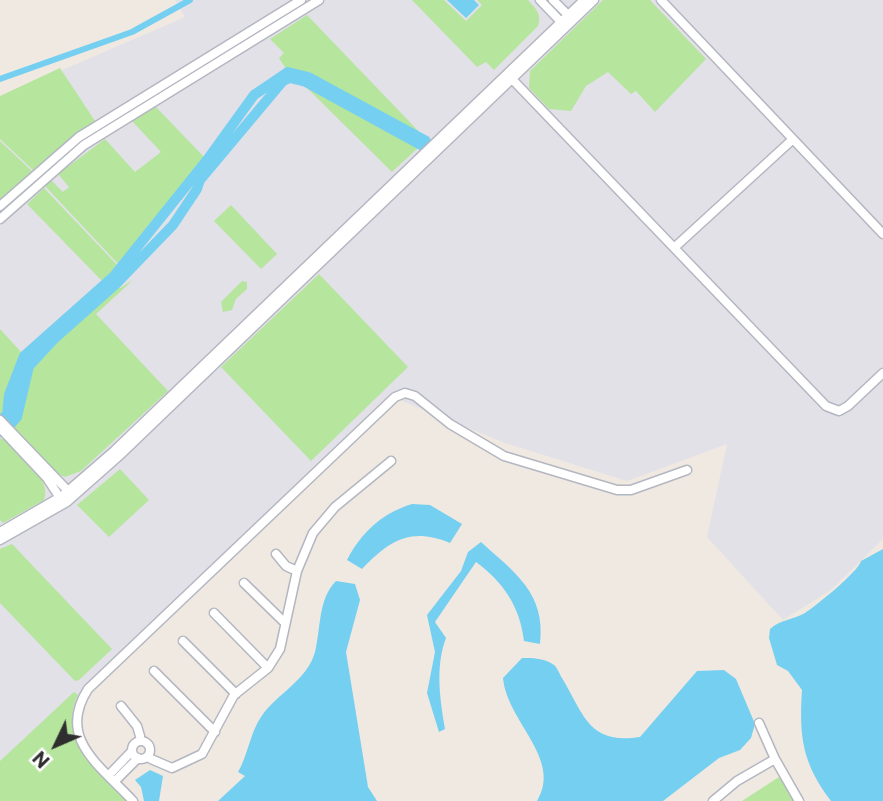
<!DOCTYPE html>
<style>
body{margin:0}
#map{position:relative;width:883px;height:801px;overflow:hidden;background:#efe9e1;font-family:Commissioner,sans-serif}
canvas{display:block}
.north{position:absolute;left:21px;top:710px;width:70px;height:70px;-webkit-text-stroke:5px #fff;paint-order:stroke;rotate:226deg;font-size:19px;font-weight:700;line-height:28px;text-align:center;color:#2e2e2e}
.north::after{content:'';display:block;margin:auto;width:24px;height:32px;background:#2e2e2e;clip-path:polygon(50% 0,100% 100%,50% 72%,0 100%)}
</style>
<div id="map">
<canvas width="883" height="801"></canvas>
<div class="north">N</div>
</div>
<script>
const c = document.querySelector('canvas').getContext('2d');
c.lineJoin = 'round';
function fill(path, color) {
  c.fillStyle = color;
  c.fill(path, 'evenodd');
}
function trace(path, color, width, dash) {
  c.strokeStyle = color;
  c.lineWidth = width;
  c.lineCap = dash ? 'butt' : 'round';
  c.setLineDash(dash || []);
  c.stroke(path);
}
fill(new Path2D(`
 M175,0h708v539l-52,51 -48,30 -76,-83 20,-93 -100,37 -122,-38 -110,-45 -307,291 -10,48 62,64h-140v-704l185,-80z`), '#e3e1e8');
fill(new Path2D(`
 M412,0h32l22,21 16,-16 -5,-5h51c8,9 14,14 10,26l-44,44 -8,-8 -9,5z
 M603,0h47l56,59 -51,53 -19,-21 -5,3 -23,-22 -22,14 -15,25 -22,-2 -20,-21 1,-17z
 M307,15l119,124 -116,-60 -22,-7 -9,-14 5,-5 -14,-14z
 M60,68l35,53 -62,49 -33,-31v-43z
 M290,78l14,3 116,65 -28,26 -85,-84 -13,-7h-11z
 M155,106l51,53 -85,108 -76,-81 6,-6 12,12 6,-5 -11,-13 47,-35 30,33 26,-20 -29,-31z
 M0,141l32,30 -32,31z
 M44,188l76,80 -16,15 -77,-79z
 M231,205l46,49 -16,15 -47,-48z
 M319,274l89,93 -97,94 -90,-94z
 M133,280l-37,34 72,77 -87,80 -16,6 -9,-4 -46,-48 7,-9 12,-50 84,-79 7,1z
 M242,281l5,1v7l-11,10 -4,11 -9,2 -2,-10z
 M0,329l22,24 -13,42 -2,20 -4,2 -3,-3z
 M0,438l6,3c15,15 46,36 38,59l-41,23 -3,-3z
 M120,469l29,31 -40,37 -32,-32z
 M12,544l100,105 -33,31 -4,1 -75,-78v-54z
 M74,692l4,3c-22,44 22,77 49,106h-127v-40z
 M779,777l17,24h-54z`), '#b6e59e');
fill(new Path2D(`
 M447,0h27l5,5 -13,13z
 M412,504l18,1 32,19 -12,19c-39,-16 -60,-3 -88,26l-15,-9c14,-27 35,-47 65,-56z
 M481,542c34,31 65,51 59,102l-16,-3c-4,-35 -21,-59 -48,-79l-41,60 11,16c-11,29 -6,61 -1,91l-6,3 -12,-39 8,-41 -8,-37 34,-44 7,-19z
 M883,549v252h-52c-29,-38 -32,-65 -29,-111l-14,-19 -11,-6 -8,-27 1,-9c11,-10 23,-9 35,-16 11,-7 54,-42 56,-52z
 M336,581l19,3 5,16 -14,52 22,135 9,14h-159l27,-25 -7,-4c10,-17 12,-39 23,-55 15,-23 46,-36 54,-65 6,-24 3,-53 21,-71z
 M522,658c10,0 23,0 32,7 3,2 6,10 8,13 22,37 27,67 78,59l57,-66 27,-1 12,9 19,45 -4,14 -11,12 -21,8 -56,43h-126c26,-42 -30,-79 -34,-123z
 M150,770l13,6 -4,25h-15l-3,-14 -6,-7z`), '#75cff0');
trace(new Path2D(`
 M0,79l132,-47 58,-32`), '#75cff0', 6);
trace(new Path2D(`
 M0,432l14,-20 13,-49 89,-79 57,-59 24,-36 3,-9 83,-99 7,-3 16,4 115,63 5,-4 -118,-64 -20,-5 -34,23 -47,65 -93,116 -90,80 -15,39 -2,21 -3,1 6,8 7,-8 12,-51 25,-27`), '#75cff0', 10);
const minor = new Path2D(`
 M540,0l24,25
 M553,0l18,18
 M661,0l222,234
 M510,77l316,329 13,5 9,-5 35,-33
 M0,206l79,-69 222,-137
 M0,219l84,-74 235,-145
 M675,247l117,-107
 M0,420l71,74
 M0,428l47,50 15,23
 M0,532l62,-36 52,-45 470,-451
 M0,540l67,-38 52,-46 475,-456
 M276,554l10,12 11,5
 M244,583l40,39
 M214,613l54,55
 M183,641l53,53
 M154,671l61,61
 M121,706l16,20 3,10
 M132 750a9 9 0 1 1 18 0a9 9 0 1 1-18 0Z
 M151,759l21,9 30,-14 32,-59 34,-27 12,-19 17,-78 16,-38 22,-26 56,-46
 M775,759l24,42
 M109,775l23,-24
 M115,781l23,-23
 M133,801c-32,-35 -77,-62 -45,-112l307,-292 10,-4 10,3 35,28 54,32 113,34h14l56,-20
 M713,801l24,-20 38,-22 -16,-36`);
trace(minor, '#b4b7c1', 11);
trace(minor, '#fff', 8);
</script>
